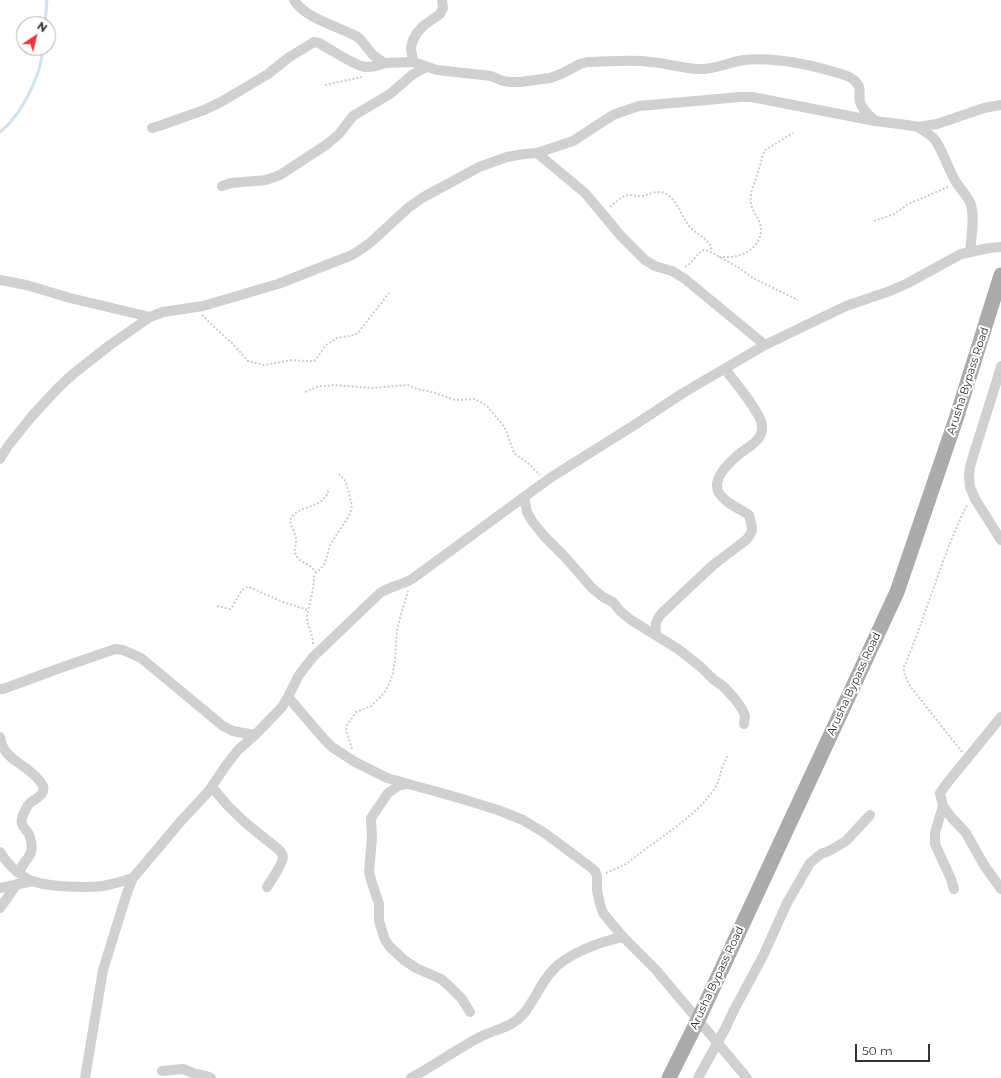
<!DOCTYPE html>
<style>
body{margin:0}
#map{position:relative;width:1001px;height:1078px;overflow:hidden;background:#fff;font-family:Montserrat,sans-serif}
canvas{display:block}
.north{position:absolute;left:16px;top:16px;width:40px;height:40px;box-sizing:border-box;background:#fff;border:1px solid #adadad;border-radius:50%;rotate:35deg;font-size:11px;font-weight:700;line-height:16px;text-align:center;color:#333}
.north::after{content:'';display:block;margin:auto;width:14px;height:18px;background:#e63946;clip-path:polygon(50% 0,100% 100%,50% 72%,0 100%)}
.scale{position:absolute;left:855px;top:1044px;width:75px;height:18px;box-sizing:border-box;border:2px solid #333;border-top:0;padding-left:5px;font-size:12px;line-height:14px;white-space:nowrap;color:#333;-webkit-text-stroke:3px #fff;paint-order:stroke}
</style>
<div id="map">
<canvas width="1001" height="1078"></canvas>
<div class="north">N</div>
<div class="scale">50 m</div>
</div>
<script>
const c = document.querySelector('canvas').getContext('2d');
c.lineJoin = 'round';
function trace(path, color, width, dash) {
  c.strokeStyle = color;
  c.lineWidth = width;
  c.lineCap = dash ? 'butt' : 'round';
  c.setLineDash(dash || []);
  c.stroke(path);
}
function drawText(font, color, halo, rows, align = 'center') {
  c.font = font + ' Montserrat,sans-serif';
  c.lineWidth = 4;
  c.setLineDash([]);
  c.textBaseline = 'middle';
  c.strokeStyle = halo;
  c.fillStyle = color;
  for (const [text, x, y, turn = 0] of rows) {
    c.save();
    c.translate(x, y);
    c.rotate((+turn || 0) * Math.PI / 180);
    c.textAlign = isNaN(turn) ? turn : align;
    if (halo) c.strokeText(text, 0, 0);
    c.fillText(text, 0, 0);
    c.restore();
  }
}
trace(new Path2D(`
 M45,24l2,-24
 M0,132c18,-14 32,-41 39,-63 2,-7 3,-14 5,-21`), '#cfe2ee', 3);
trace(new Path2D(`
 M325,85l37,-8
 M610,207c6,-5 12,-12 20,-12 5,0 9,2 13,1 5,-1 10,-4 15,-4 18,0 22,24 32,35 6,6 14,10 19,16l2,3v6
 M874,221l20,-7 6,-4 8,-6 40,-17
 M719,257c4,0 9,0 13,0 16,-2 33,-15 28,-33 -4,-11 -11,-16 -9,-29 0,-5 3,-10 4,-14 3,-9 6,-18 8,-27l2,-4 28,-17
 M685,267c7,-4 11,-12 18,-17l6,1 32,18 12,9 45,22
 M202,315l12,12 19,17 15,17 16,4 28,-5 10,1h12l3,-3 8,-12 4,-3 8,-5 17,-3 4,-2 31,-40
 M305,392l14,-6h6l8,-1 40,3 35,-3 9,4 15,3 23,8 20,-1 13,8 14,17 4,6 8,23 15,11 11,11
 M316,573c-4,-9 -14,-9 -19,-16 -5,-6 0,-12 -1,-18 -1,-6 -5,-13 -6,-18 6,-18 35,-10 39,-33
 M217,606l13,3c7,-6 9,-22 19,-22l34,15 25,8
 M313,644c0,-10 -6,-18 -6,-28l6,-27 1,-12 2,-4 6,-6 3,-4 5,-18 20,-31 2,-8 -6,-24 -7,-8
 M352,749l-6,-19 1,-5 9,-13 15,-6 13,-13 6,-11 3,-9 2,-14 2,-29 4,-16 7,-23
 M962,752l-52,-66 -6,-13v-6c23,-53 37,-110 63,-162
 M606,873l20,-9 8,-6c26,-21 62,-41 81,-70 4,-6 5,-13 7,-20 2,-5 4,-9 6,-14`), '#cdcdcd', 2, [2, 2]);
trace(new Path2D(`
 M294,0c12,19 43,26 62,36l5,4 12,15 11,8 29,-1 24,8 54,6 12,5 8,1h9l30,-4 11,-4 19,-10 7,-2c22,0 43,-3 64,0 16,1 32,7 48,7 16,1 30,-7 45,-9 30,-3 59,3 87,11 7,2 17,4 23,9 9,8 4,13 6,22 2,8 10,14 15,19
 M413,62l-2,-14 2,-8 4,-7 6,-7 17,-12 3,-6 -1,-8
 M918,127c6,4 12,7 17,13 10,14 13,31 23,45 4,6 11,13 13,20 4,13 0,34 -1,47
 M152,128l7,-2 45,-16 17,-8 47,-28 20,-16 26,-16 5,1c11,6 34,22 46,24 7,0 13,-1 19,-4
 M537,153l48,40 36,43 24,24 10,6 17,5 13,8 80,66
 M222,186l9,-3 35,-3 14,-5 46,-30 13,-11 14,-18 37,-22 22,-19 14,-8
 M0,280l26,5 44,13 80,19
 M1001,366l-4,14 -23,73 -4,14 -1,9 1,11 5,12 26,41
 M0,459l8,-13 24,-30 26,-28 15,-14 37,-29 40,-28 13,-5 40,-6 75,-22 74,-29 11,-7 8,-6 37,-34 14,-10 57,-31 28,-10 17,-3 13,-1 36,-12 40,-26 11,-4 15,-5 101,-9h12l123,24 32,4 11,2 19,-3 47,-16 17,-3
 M524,497l3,15 5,9 12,15 21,21 27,31 11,9 10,5 7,9 11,9 47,29 23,18 13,13 9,6 12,13 7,10 3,7 -1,8
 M656,635c-1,-10 -1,-13 5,-21l51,-48 34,-26c9,-10 6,-13 3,-25 -10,-7 -24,-12 -30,-22 -8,-14 10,-30 19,-38 10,-8 26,-15 24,-30 -1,-12 -29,-45 -37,-56
 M0,689h3l60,-22 52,-18 8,1 18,8 82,68 10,5 22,4
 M288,697l36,42 8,8 23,15 32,16 72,20 39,12 25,10 23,14 43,32 6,5 2,5v14l3,14 3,9 20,24 33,33 91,108
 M1001,717l-53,65 -8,11 3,13 9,12 14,15 18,32 17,24
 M0,737c3,23 25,26 38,42 2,2 4,5 5,7 3,9 -9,13 -14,18 -3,3 -4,7 -6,11 -5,13 5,13 7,22 6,21 -6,20 -11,36
 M406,784l-8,2 -10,7 -17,25 1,20 -3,34 3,11 7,21v17l6,19 5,7 14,13 12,8 25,11 8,7 13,13 8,13
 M212,787l16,19 20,19 30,24c2,2 5,5 5,8 0,6 -12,24 -16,30
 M943,806l-8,27v11l16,35 3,10
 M0,852c7,12 20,24 32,29 17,6 54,7 71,5 10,-2 21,-5 30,-8
 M0,888l33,-7
 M0,908l17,-24
 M162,1071l21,-2 10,4 13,3 5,2
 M85,1078l18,-108 23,-74 4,-11 3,-7 48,-57 27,-29 19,-28 11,-14 17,-15 27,-28 6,-10 11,-22 14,-18 67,-64c10,-7 22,-8 32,-14l138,-101 86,-54 47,-31 82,-48 81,-39 44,-15 18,-8 53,-29 28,-6 12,-1
 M411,1078c24,-13 46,-29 69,-41 18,-9 32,-9 45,-25 10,-13 16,-29 27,-41 14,-17 50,-30 71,-34
 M698,1078l27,-49 9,-19 29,-54 24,-53 23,-40 11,-9 8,-3 17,-10 24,-26`), '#d0d0d0', 10);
trace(new Path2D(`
 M669,1078l29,-58 199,-428 59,-173 45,-144`), '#ababab', 15);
drawText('11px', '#333', '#fff', [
 ["Arusha Bypass Road",968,381,-72],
 ["Arusha Bypass Road",854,684,-65],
 ["Arusha Bypass Road",717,978,-65]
]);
</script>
